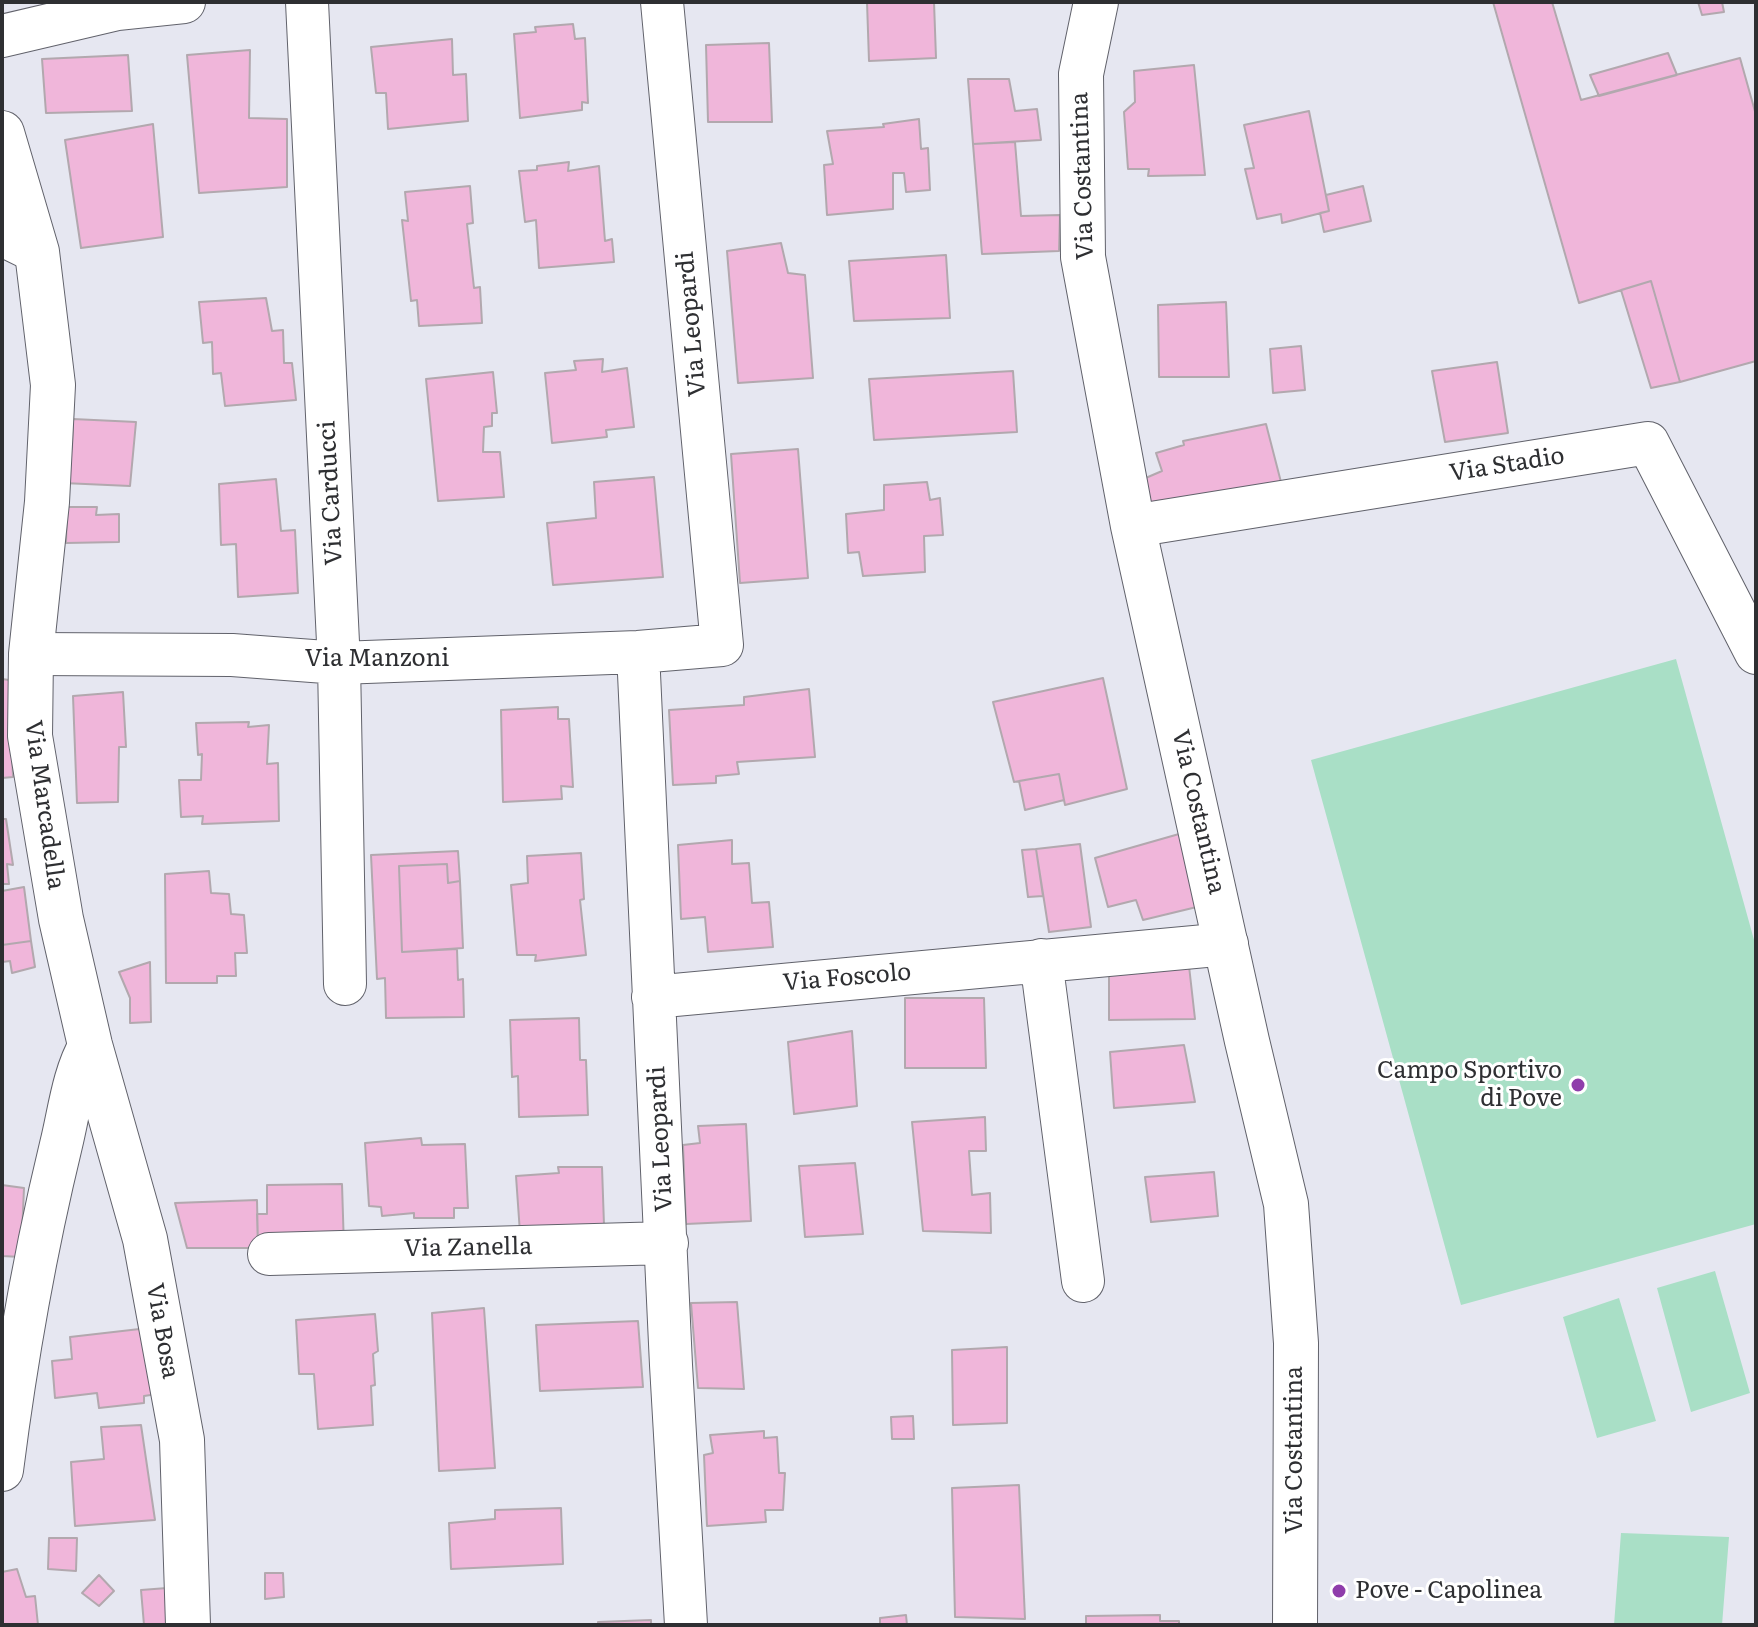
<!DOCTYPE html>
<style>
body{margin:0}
#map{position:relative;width:1758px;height:1627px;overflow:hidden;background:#e6e7f1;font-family:Literata,serif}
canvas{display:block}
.frame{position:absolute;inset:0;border:4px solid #2e2f32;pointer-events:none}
</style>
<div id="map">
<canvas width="1758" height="1627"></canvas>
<div class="frame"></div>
</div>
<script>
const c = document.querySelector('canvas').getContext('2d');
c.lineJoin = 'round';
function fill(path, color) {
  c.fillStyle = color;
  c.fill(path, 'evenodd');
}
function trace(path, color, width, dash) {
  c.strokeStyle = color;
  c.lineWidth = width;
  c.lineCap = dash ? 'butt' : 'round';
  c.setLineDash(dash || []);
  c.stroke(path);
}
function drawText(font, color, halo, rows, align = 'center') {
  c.font = font + ' Literata,serif';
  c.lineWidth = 6;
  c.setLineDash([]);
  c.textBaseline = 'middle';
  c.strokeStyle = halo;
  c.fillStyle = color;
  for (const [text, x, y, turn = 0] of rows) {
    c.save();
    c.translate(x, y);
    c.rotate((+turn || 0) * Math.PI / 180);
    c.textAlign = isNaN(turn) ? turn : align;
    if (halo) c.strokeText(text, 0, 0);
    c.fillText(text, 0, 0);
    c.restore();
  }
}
fill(new Path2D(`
 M1676,659l80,288v277l-295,81 -150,-545z
 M1715,1271l35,122 -59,19 -34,-124z
 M1619,1298l37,123 -59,17 -34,-121z
 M1621,1533l108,4 -7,88h-108z`), '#a9dfc6');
const building = new Path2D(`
 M867,2h67l2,56 -67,3z
 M1493,2h59l29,98 159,-42 16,57v246l-76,21 -29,-101 -72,22z
 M1698,2h24l2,10 -22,3z
 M573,24l2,15 10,-1 3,65 -6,-1v8l-62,8 -6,-84 22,-2 -1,-5z
 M452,39l1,36 13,-1 2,47 -80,8 -2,-36h-10l-5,-46z
 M769,43l3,79h-64l-2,-77z
 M250,50l-1,68 38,1v68l-88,6 -12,-138z
 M1668,53l9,22 -78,21 -9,-21z
 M128,55l4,56 -86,2 -4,-54z
 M1194,65l11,110 -57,1 1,-7h-21l-4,-57 11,-10 -1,-31z
 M968,79h41l6,32 22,-2 4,31 -68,4z
 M1309,111l20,100 -47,12 -1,-9 -24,5 -12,-50 9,-1 -10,-43z
 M919,119l2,30 7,-1 2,42 -24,2 -2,-19h-11v36l-66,6 -3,-50 9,-1 -6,-33 57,-4 -1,-3z
 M153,124l10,113 -82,11 -16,-108z
 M1015,142l6,74 39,-1 -1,36 -77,3 -9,-110z
 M569,162l-1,9 31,-5 6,75 7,-2 2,23 -75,6 -3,-48 -11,2 -6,-51 18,-1v-4z
 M470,186l3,37 -6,1 7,64 6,-1 2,36 -63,3 -2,-26 -6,1 -9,-81 6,1 -3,-29z
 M1363,186l8,35 -47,11 -4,-19 9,-2 -3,-16z
 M781,243l7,30 17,2 8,103 -75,5 -11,-132z
 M946,255l4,63 -96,3 -5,-60z
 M1651,281l29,101 -29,6 -30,-98z
 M266,298l6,33 11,-1 1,33h8l4,37 -71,6 -4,-33 -8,1 -1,-32 -9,1 -4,-41z
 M1226,302l3,75h-70l-1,-72z
 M1301,346l4,44 -32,3 -3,-44z
 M603,359l-1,13 25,-4 7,59 -28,3 1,7 -55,6 -7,-70 31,-3 -2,-9z
 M1497,362l11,71 -63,9 -13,-71z
 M1013,371l4,61 -143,8 -5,-61z
 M493,372l4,41h-5v13l-8,1 -1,25h17l4,45 -66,4 -12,-122z
 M73,419l63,3 -6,64 -67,-3 1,-34h8z
 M1266,424l16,62 -131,21 -10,-27 21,-9 -6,-18 28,-8 -1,-4z
 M798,449l10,129 -68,5 -9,-129z
 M654,477l9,100 -110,8 -6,-62 49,-5 -2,-36z
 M276,479l5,52 14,-1 3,63 -60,4 -2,-53 -15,1 -2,-61z
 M927,482l3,18 10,-2 3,37 -19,1 1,36 -62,4 -4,-24 -11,1 -2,-39 38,-4v-25z
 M67,507h30l-1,8 23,-1v28l-53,1z
 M1103,678l24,111 -62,16 -6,-31 -45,8 -21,-80z
 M2,679l7,1 4,97 -11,1z
 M809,689l6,68 -78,5 2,12 -23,2v7l-43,2 -4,-75 75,-5v-8z
 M123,692l3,55h-7l-1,55 -41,1 -4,-107z
 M558,707v12h11l4,68 -12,-1 1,13 -59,3 -2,-92z
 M249,722l-1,5 21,-2 -2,39 11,-1 1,58 -77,3 1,-8 -22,1 -2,-37h22l1,-26 -4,1 -2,-32z
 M1059,774l5,26 -39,10 -6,-29z
 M2,819h4l7,46 -6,-1 2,20h-7z
 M1186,832l19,73 -62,15 -7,-20 -28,7 -13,-49z
 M732,840v24l17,-1 3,40 17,-1 4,45 -65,5 -3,-35 -24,2 -3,-74z
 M1080,844l11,83 -42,5 -13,-83z
 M1036,849l7,47 -15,1 -6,-47z
 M458,851l2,30 -12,2 -1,-19 -48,2 3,86 55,-3 1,31 5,-1 1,38 -78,1 -1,-40 -8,1 -6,-124z
 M581,853l3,46 -4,1 6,55 -51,6 1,-6h-19l-6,-70 17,-2 -1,-27z
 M447,864l1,19 12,-2 3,67 -61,4 -3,-86z
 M209,871l2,22 18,1 2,20 13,1 3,38h-12l1,23h-19v7h-51l-1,-109z
 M24,887l7,54 -29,4v-54z
 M31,941l4,26 -23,6 -2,-12 -8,1v-17z
 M150,962l1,60 -21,1v-25l-11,-26z
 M1189,966l6,53 -86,1v-52z
 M905,998h79l2,70h-81z
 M579,1018l1,42h6l2,55 -69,2 -1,-41 -6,1 -2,-57z
 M852,1031l5,75 -63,8 -6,-72z
 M1184,1045l11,57 -81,6 -4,-56z
 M985,1117l1,34h-17l3,44 18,-2 1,40 -68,-2 -11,-109z
 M746,1124l5,97 -65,3 -3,-79 17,-2 -2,-17z
 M421,1138l1,7 43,-1 3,64h-14v10h-40v-5l-32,3 -1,-9 -12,-1 -4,-63z
 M855,1163l8,71 -58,3 -6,-71z
 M558,1167h44l2,58 -84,8 -4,-57 43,-3z
 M1214,1172l4,44 -67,6 -6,-45z
 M342,1184l2,64h-86l-1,-34h10v-29z
 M2,1185l22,3 -3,69 -19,-1z
 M257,1200l1,48h-71l-12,-45z
 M737,1302l7,87 -46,-1 -7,-85z
 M484,1308l11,160 -56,3 -7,-158z
 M375,1314l3,37 -5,3 2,31 -4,1 2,39 -55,4 -4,-55h-15l-3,-54z
 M638,1321l5,66 -103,4 -4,-66z
 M157,1327l7,66 -20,3v7l-45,5 -2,-15 -42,5 -3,-37 20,-2 -2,-22z
 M1007,1347v76l-54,2 -1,-75z
 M913,1416l1,23h-22l-1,-22z
 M141,1425l14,95 -80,6 -4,-64 33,-3 -3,-32z
 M764,1431v7l13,-1 2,36h6l-2,37h-18l1,12 -59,4 -3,-71 9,-2 -3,-18z
 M1019,1485l6,134 -70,-2 -3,-129z
 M561,1508l2,56 -112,5 -2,-46 46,-4v-9z
 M49,1538h28l-1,33 -28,-2z
 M17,1569l9,28 9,-1 3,29h-36v-53z
 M265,1573h18l1,24 -19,2z
 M99,1575l15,16 -15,15 -17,-13z
 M167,1588l3,37h-26l-3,-35z
 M906,1615l1,10h-27v-7z
 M1160,1615v6h19v4h-93v-9z
 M651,1620v5h-53v-3z`);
fill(building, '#f0b6da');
trace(building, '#b2a8ae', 2);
const street = new Path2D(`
 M307,2l32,661 6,321
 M2,36l115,-27 67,-7
 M2,235l35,17
 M1133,526l515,-83 108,210
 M638,652l33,713 15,260
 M31,654l201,1 107,8 299,-11 84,-7 -60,-643
 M1041,960l42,321
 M653,997l574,-53
 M269,1254l398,-11
 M2,1470c14,-110 33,-218 59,-325 8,-32 12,-71 29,-100`);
const secondary = new Path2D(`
 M1096,2l-15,72 2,183 50,269 114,515 39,163 10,139 -1,282
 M2,133l35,119 16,133 -6,117 -16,152 -1,82 31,183 29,126 55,194 37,201 6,185`);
trace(street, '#61626b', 44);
trace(secondary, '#61626b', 46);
trace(street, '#fff', 42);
trace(secondary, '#fff', 44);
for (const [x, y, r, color] of [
 [1578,1085,8,"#8f3dab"],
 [1339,1591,8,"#8f3dab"]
]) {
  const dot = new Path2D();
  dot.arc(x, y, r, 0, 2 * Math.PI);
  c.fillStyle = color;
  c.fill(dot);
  trace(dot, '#fff', 3);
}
drawText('24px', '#2e2f32', '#fff', [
 ["Via Costantina",1083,176,-92],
 ["Via Leopardi",692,324,-95],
 ["Via Stadio",1507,465,-9],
 ["Via Carducci",331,493,-93],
 ["Via Manzoni",377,659],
 ["Via Marcadella",44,805,82],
 ["Via Costantina",1198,812,77],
 ["Via Foscolo",847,978,-5],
 ["Via Leopardi",661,1139,-93],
 ["Via Zanella",468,1248,-1],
 ["Via Bosa",162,1331,80],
 ["Via Costantina",1295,1450,-90]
]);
drawText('24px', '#2e2f32', '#fff', [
 ["Campo Sportivo",1562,1071],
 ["di Pove",1562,1099],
 ["Pove - Capolinea",1355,1591,"left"]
], 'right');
</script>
